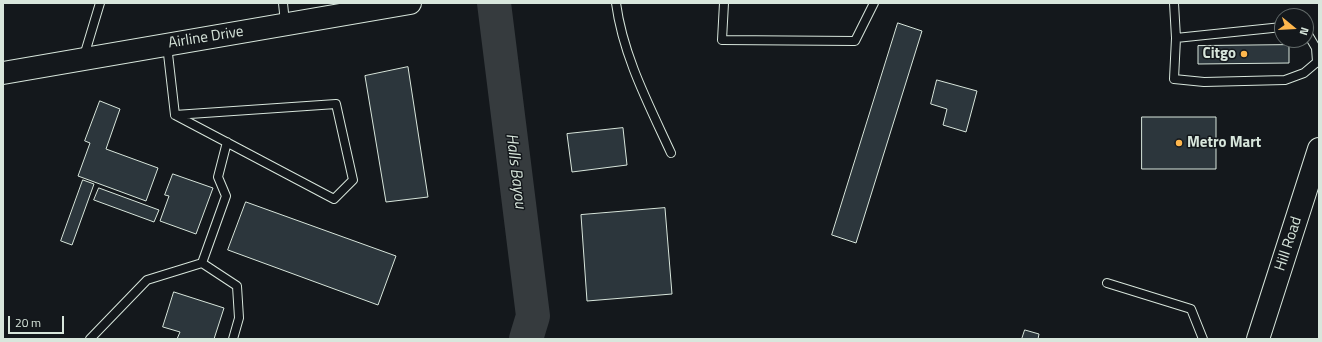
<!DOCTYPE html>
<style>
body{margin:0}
#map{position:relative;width:1322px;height:342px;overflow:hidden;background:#14181c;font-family:"Titillium Web",sans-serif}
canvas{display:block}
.frame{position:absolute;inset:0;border:4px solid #d8e6dc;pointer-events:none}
.north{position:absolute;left:1274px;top:8px;width:40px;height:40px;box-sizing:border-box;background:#14181c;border:1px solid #626a69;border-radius:50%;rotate:108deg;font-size:11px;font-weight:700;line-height:16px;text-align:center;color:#d8e6dc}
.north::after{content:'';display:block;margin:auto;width:14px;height:18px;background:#ffb74d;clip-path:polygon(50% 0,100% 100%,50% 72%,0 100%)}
.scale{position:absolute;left:8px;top:316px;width:56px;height:18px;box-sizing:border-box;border:2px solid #d8e6dc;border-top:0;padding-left:5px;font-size:12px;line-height:14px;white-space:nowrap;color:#d8e6dc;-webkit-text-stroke:3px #14181c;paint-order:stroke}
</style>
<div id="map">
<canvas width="1322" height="342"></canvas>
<div class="frame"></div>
<div class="north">N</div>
<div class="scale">20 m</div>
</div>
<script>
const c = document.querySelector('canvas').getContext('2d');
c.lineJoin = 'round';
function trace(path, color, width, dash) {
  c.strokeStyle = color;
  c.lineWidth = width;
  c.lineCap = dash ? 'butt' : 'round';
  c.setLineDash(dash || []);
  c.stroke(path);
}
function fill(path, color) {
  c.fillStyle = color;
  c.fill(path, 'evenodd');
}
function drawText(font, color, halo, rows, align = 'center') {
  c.font = font + ' "Titillium Web",sans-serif';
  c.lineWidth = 3;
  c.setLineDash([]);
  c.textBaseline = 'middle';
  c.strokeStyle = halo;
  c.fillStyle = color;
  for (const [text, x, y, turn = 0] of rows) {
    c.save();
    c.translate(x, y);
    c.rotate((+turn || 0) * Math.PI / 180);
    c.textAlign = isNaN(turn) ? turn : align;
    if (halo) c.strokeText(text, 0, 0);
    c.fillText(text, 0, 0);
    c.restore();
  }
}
trace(new Path2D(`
 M494,3l39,313 -7,23`), '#363b3e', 34);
const building = new Path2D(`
 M898,23l24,8 -66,212 -24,-8z
 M1289,45v18l-91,1v-18z
 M408,67l20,130 -42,5 -21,-126z
 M937,80l40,11 -11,41 -23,-7 4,-16 -16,-5z
 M100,101l20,8 -14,40 52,19 -12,33 -68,-25 12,-33 -5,-2z
 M1142,117h74v52h-74z
 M623,128l4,37 -55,7 -5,-38z
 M173,174l40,14 -17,46 -36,-13 9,-25 -4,-1z
 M83,180l11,4 -22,61 -11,-4z
 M99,188l60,22 -5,12 -60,-22z
 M246,202l150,54 -18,49 -150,-55z
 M665,208l7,86 -85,7 -6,-86z
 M174,292l50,16 -10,31h-37l3,-7 -17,-5z
 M1025,330l14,4 -1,5h-16z`);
fill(building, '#2c363c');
trace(building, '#d8e6dc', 1);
const lane = new Path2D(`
 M283,3l2,20
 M616,3c7,53 33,102 55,150
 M724,3l-2,37 133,1 19,-38
 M1174,3l2,35 106,-11
 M1306,31l10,17 1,14 2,1
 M1176,38l-2,41 30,3 81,-2 19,-7 13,-11
 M167,45l8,70 161,-11 17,76 -19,19 -159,-84
 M84,56l16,-53
 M227,142l-9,35 8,19 -24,67 35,23 2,32 -6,21
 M1107,283l84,26 12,30
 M90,339l57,-59 55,-17`);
const secondary = new Path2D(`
 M3,73l407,-70
 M1258,339l61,-190`);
trace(lane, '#d8e6dc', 10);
trace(secondary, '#d8e6dc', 24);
trace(lane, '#14181c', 8);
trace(secondary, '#14181c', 22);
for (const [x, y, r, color] of [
 [1244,54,4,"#ffb74d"],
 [1179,143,4,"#ffb74d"]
]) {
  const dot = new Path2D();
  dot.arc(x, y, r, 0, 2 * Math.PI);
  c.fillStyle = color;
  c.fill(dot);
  trace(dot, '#14181c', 1.5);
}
drawText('15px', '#d8e6dc', '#14181c', [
 ["Airline Drive",206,38,-9],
 ["Hill Road",1289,244,-72]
]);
drawText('bold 15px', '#d8e6dc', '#14181c', [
 ["Citgo",1236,54],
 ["Metro Mart",1187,143,"left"]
], 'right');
drawText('italic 16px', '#d8e6dc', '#14181c', [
 ["Halls Bayou",515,171,83]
]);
</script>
